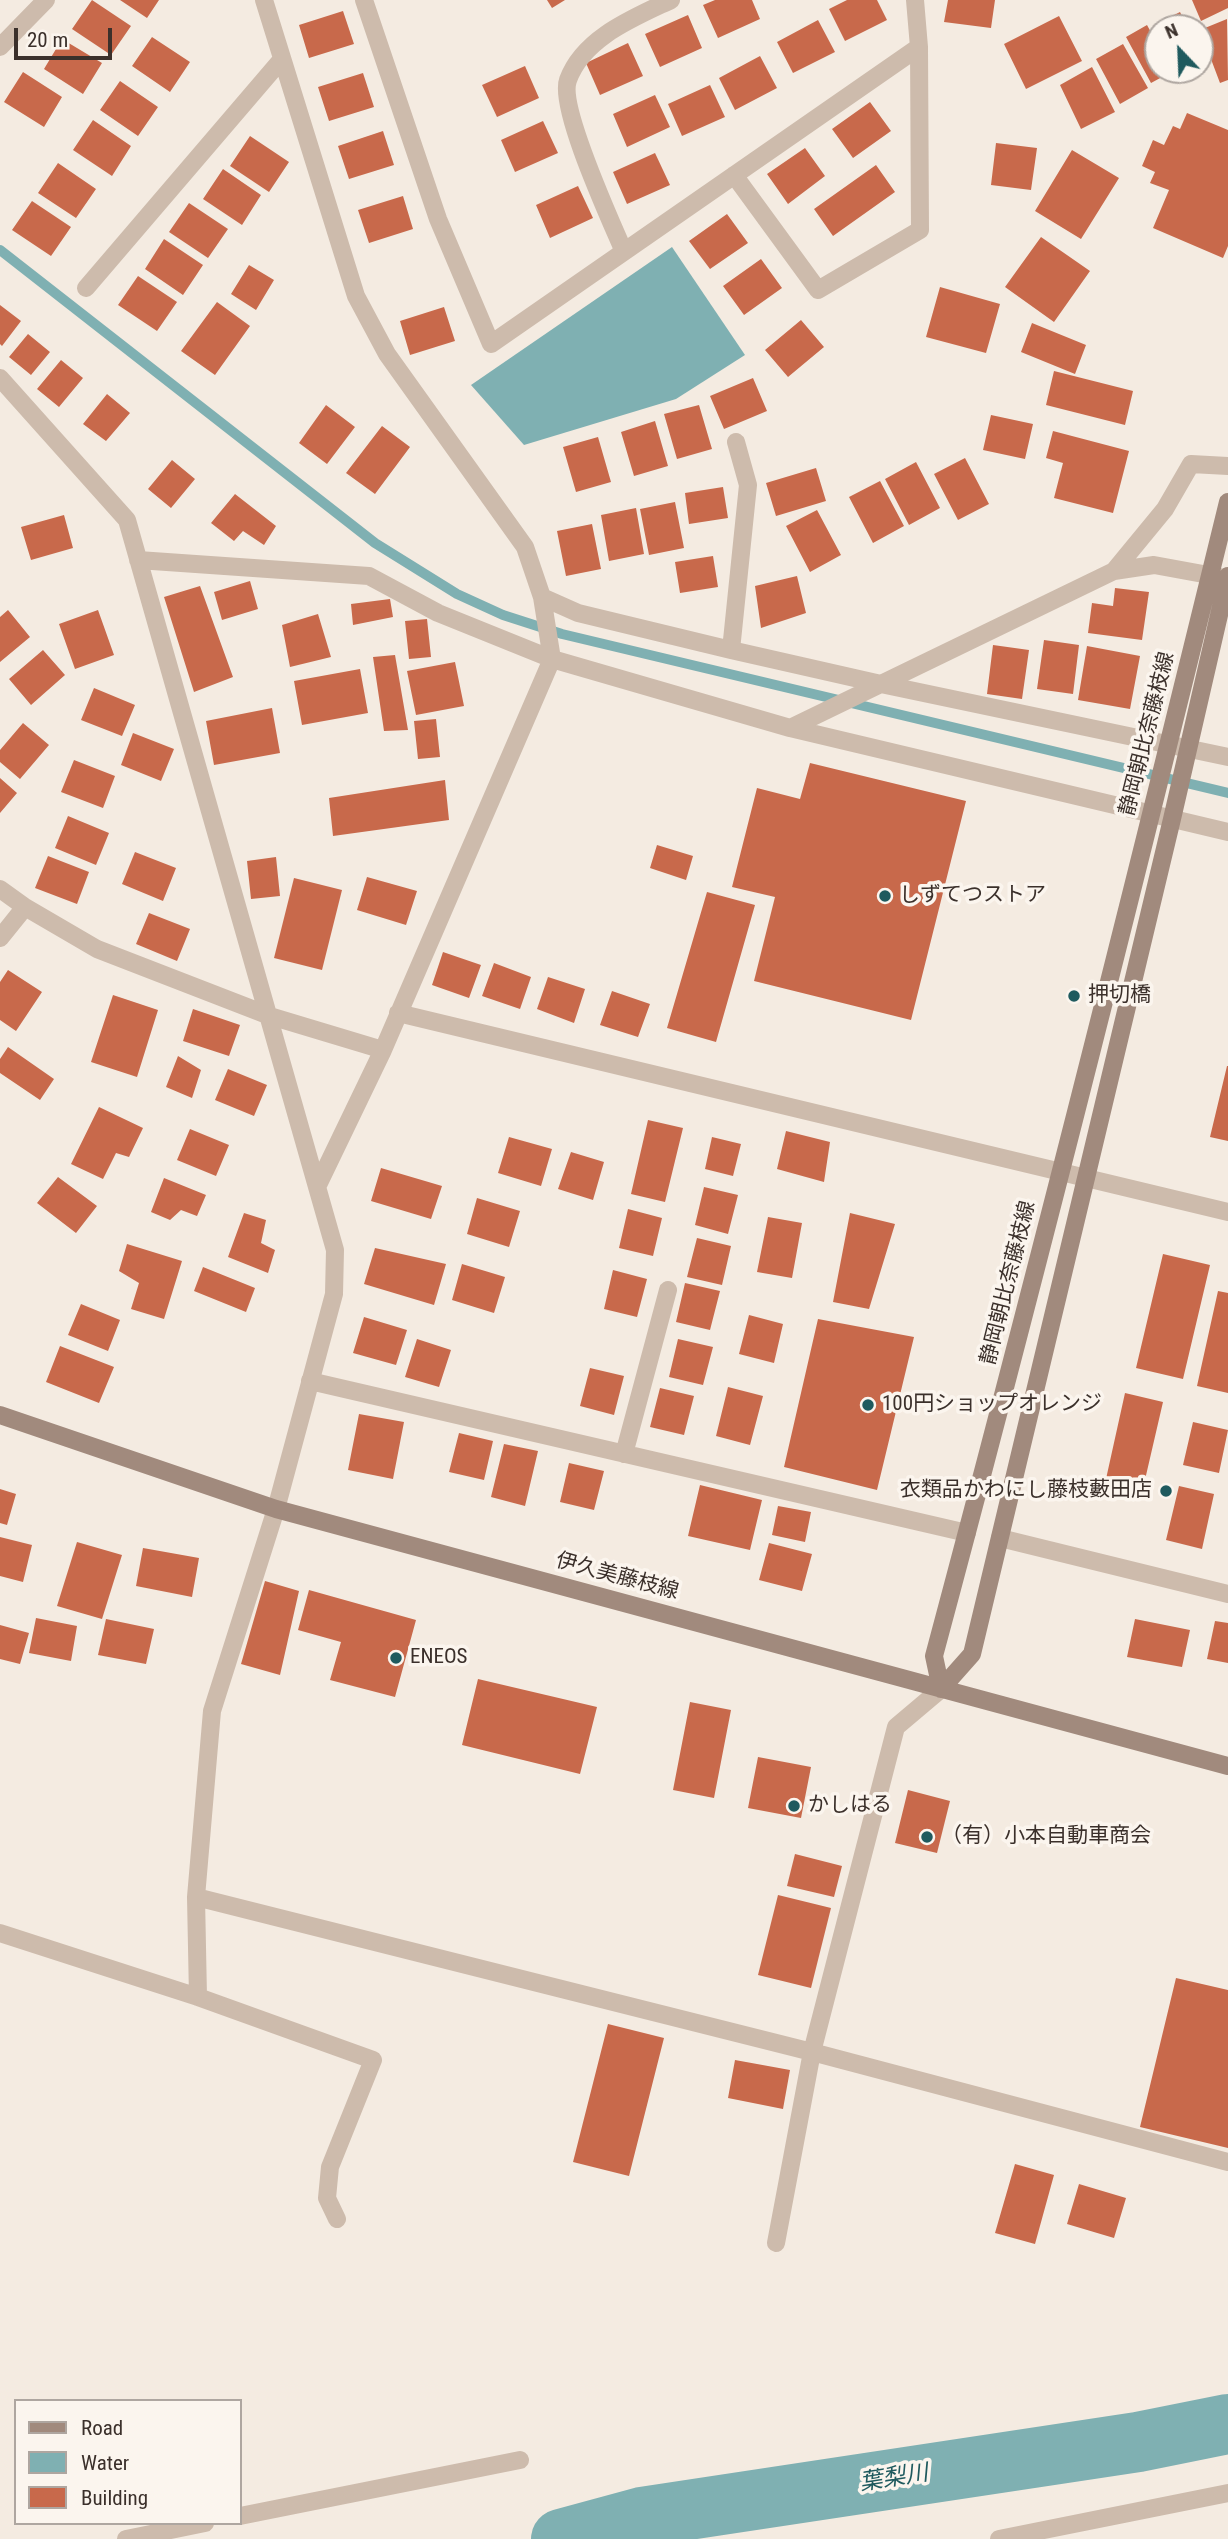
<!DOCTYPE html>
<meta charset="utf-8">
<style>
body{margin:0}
#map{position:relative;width:1228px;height:2539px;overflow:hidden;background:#f4ebe1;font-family:"Roboto Condensed",sans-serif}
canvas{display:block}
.legend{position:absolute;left:14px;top:2399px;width:228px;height:126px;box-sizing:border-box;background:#fbf5ee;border:2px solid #aea6a0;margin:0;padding:9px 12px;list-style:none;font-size:21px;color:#3b302b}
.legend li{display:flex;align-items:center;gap:14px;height:35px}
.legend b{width:35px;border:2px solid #aea6a0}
.north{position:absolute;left:1144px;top:14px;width:70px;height:70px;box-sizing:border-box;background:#fbf5ee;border:2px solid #aea6a0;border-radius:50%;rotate:337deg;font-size:19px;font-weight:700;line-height:28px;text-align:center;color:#3b302b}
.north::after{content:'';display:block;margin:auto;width:24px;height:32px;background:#1f5a5e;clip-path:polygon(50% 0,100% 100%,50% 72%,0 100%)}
.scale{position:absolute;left:14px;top:28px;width:98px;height:32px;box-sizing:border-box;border:4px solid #3b302b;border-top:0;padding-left:9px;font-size:21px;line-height:24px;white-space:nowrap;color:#3b302b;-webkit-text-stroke:5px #fbf5ee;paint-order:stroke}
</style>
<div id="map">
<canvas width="1228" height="2539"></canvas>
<ul class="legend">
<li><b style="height:9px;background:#a18a7d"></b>Road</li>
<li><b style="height:19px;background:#7fb0b2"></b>Water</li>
<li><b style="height:19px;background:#c8694b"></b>Building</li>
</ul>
<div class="north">N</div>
<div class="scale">20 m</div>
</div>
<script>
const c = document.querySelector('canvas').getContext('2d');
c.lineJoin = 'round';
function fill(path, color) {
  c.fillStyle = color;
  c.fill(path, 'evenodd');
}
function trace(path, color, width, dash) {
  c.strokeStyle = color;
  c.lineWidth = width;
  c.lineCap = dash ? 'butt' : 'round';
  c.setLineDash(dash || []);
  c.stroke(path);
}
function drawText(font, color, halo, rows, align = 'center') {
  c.font = font + ' "Roboto Condensed","Noto Sans JP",sans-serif';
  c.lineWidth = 7;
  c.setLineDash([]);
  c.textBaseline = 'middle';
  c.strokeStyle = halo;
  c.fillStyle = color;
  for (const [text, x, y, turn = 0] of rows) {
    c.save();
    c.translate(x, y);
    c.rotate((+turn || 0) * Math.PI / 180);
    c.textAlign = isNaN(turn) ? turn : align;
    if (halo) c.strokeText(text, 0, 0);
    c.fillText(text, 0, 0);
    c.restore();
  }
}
fill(new Path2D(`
 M672,247l73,108 -69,44 -152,46 -53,-60z`), '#7fb0b2');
trace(new Path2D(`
 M0,250l375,293 82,51 46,21 59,19 666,159`), '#7fb0b2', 10);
trace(new Path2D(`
 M561,2539l81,-22 496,-75 90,-18`), '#7fb0b2', 60);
fill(new Path2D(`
 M92,0l39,26 -20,29 -39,-26z
 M120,0h39l-12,18z
 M547,0h18l-13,8z
 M715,0h37l8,19 -42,19 -15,-33z
 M847,0h30l10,20 -42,21 -16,-32z
 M948,0h47l-4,28 -47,-6z
 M1192,0h36v8l-27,13z
 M343,11l11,33 -45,14 -10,-33z
 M1180,12l8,16h-27l-3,-5z
 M688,15l14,33 -42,19 -15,-33z
 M1059,16l23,45 -56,28 -22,-45z
 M1227,19l1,61 -8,3 -20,-53z
 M818,20l17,32 -42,21 -16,-31z
 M1147,25l11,20v25h17l-24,13 -25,-46z
 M152,37l38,25 -20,30 -38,-26z
 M62,39l40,24 -19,31 -39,-25z
 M628,43l15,33 -43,19 -14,-32z
 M1123,44l25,44 -28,16 -24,-45z
 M760,56l17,32 -42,22 -16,-32z
 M525,66l14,32 -42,19 -15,-32z
 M1092,67l23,45 -34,17 -21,-44z
 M23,72l39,25 -18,30 -40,-25z
 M363,73l11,34 -45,14 -11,-34z
 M120,81l38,26 -20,29 -38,-26z
 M710,85l15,32 -43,19 -14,-32z
 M655,95l15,32 -43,20 -14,-33z
 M870,102l21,29 -38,27 -21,-29z
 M1187,113l41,17v116l-5,12 -70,-30 16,-38 -19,-7 5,-11 -13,-6 11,-26 11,5 9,-19 7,3z
 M93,120l38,26 -19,30 -39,-26z
 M543,121l15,32 -43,19 -14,-32z
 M383,131l11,34 -45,14 -11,-33z
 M250,136l39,26 -20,30 -39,-26z
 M996,143l41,5 -6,42 -40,-5z
 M805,148l20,28 -37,28 -21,-30z
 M1072,150l47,28 -38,61 -46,-28z
 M655,153l15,32 -43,19 -14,-32z
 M58,163l38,26 -20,29 -38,-25z
 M876,165l19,27 -62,44 -19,-27z
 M223,169l38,26 -19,30 -39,-26z
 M578,186l15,32 -43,20 -14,-33z
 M403,196l10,33 -44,14 -11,-33z
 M32,201l39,26 -20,29 -39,-26z
 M189,203l39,26 -20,29 -39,-26z
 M727,214l21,29 -38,26 -21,-28z
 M1041,237l49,34 -36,51 -49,-35z
 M164,239l39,26 -20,30 -38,-26z
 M761,259l21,29 -38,27 -21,-29z
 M249,265l25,15 -18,30 -25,-16z
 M138,276l39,26 -20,29 -39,-26z
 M940,287l60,17 -14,49 -60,-16z
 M217,302l33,24 -35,49 -34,-24z
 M0,305l21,16 -19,25 -2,-2z
 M444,307l11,34 -45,14 -10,-34z
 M801,320l23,27 -36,30 -23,-27z
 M1032,323l54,22 -11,29 -54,-22z
 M28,334l22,18 -19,23 -22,-18z
 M61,360l22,18 -24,29 -22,-18z
 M1054,371l79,20 -8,34 -79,-20z
 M753,378l14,33 -43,18 -14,-33z
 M107,394l23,19 -24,28 -23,-17z
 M326,405l29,22 -28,37 -28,-21z
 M699,405l13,44 -35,10 -13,-45z
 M991,415l42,9 -8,35 -42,-9z
 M655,421l13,45 -34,10 -13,-44z
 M382,426l28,21 -35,47 -29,-21z
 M1053,431l76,20 -16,62 -59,-15 9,-35 -17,-5z
 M598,437l13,45 -35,10 -13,-45z
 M965,458l24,46 -31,16 -24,-46z
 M172,460l23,19 -24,29 -23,-19z
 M916,462l24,46 -31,17 -24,-46z
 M816,468l10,33 -50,15 -10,-33z
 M880,481l24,45 -31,17 -24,-46z
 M723,487l5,31 -39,6 -4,-31z
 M235,494l41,32 -12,19 -21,-14 -9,10 -23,-18z
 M675,502l9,46 -35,7 -9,-46z
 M636,508l8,46 -35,7 -8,-46z
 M817,510l24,45 -31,17 -24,-46z
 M64,515l9,33 -42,12 -10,-33z
 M592,524l9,45 -35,7 -9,-45z
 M713,556l5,31 -38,6 -5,-31z
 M797,576l9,37 -45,15 -6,-42z
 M250,581l8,28 -36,11 -8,-28z
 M200,586l33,91 -39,15 -30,-95z
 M1115,588l34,4 -7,48 -54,-7 4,-30 21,3z
 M390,599l3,18 -40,8 -2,-21z
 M8,610l22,27 -30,25v-45z
 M98,610l16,45 -39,14 -16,-45z
 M318,614l13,43 -41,10 -8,-42z
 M427,619l4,38 -22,2 -4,-38z
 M1044,640l35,5 -6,49 -36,-5z
 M993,645l36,5 -7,49 -35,-5z
 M1087,646l53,10 -10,53 -52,-9z
 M43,650l22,25 -34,30 -22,-26z
 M395,655l13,75 -24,1 -11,-74z
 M455,662l9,44 -48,9 -9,-44z
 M360,669l8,44 -66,12 -8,-44z
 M94,688l41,17 -13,31 -41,-16z
 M272,708l8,45 -66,12 -8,-44z
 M436,719l4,38 -22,2 -4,-38z
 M23,723l26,22 -29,34 -20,-17v-12z
 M133,733l41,16 -13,32 -40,-16z
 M74,760l41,16 -12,32 -42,-16z
 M810,763l156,38 -55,219 -157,-39 21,-84 -43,-10 25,-99 43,11z
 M0,778l17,15 -17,20z
 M445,780l4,40 -116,16 -4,-38z
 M68,816l41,17 -13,32 -41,-17z
 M657,845l36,11 -7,24 -36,-12z
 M135,852l41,16 -13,33 -41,-17z
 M48,856l41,16 -12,32 -42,-16z
 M276,857l4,39 -29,3 -4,-38z
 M367,877l50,14 -11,34 -49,-15z
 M294,878l48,12 -20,80 -48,-12z
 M707,892l48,13 -39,137 -49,-14z
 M149,913l41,16 -13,32 -41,-17z
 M443,952l38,13 -12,33 -37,-13z
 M494,963l37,14 -11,32 -38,-13z
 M8,970l34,22 -26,39 -16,-11v-38z
 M548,977l37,12 -11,34 -37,-14z
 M612,991l38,13 -12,33 -38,-12z
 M113,995l45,15 -21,67 -46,-15z
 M193,1009l47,16 -11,31 -46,-15z
 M8,1047l46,32 -14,21 -40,-27v-14z
 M178,1056l23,14 -9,28 -26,-11z
 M1227,1066h1v75l-18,-4z
 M228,1069l39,16 -13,31 -39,-16z
 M99,1107l44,21 -14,29 -13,-4 -13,26 -32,-15z
 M648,1120l35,8 -18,74 -34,-8z
 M190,1129l39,16 -13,31 -39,-16z
 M786,1131l44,11 -6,40 -47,-13z
 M509,1137l43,12 -11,37 -43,-13z
 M712,1137l29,7 -8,32 -28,-7z
 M571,1152l33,10 -11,38 -35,-11z
 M381,1168l61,18 -11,33 -60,-18z
 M58,1177l39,29 -21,27 -39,-30z
 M164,1178l42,17 -9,21 -16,-6 -11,10 -19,-8z
 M704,1187l34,8 -10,39 -33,-9z
 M477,1198l43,13 -11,36 -42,-13z
 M628,1209l34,9 -9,38 -34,-8z
 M244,1213l22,7 -5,23 14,7 -7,23 -40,-16z
 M850,1213l45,11 -26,85 -36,-7z
 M768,1217l34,6 -10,55 -35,-6z
 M697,1238l34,8 -9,39 -35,-8z
 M127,1244l55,17 -18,58 -33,-10 8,-26 -20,-12z
 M375,1248l71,16 -12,41 -70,-21z
 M1163,1254l47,11 -27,114 -47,-11z
 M462,1264l43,13 -11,36 -42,-13z
 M203,1267l52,21 -9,24 -52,-21z
 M613,1270l34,9 -10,38 -33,-8z
 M685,1283l35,8 -10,39 -34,-8z
 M1218,1291l10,2v100l-31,-7z
 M81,1304l39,16 -12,31 -40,-16z
 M749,1315l34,9 -9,39 -35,-9z
 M364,1317l43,13 -11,35 -43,-12z
 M818,1319l96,18 -37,153 -93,-23z
 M417,1339l34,11 -12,37 -34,-10z
 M678,1339l35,8 -10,38 -34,-8z
 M60,1346l54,21 -15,36 -53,-21z
 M590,1368l34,8 -10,39 -34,-9z
 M728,1387l35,9 -13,49 -34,-9z
 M660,1388l34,8 -10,39 -34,-8z
 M1125,1393l38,9 -22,95 -37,-9z
 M359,1414l45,8 -11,57 -45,-9z
 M1193,1422l35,8 -9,43 -36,-8z
 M459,1433l34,8 -9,39 -35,-8z
 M504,1444l34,7 -13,55 -34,-9z
 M569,1463l35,8 -10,39 -34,-8z
 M700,1485l62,15 -12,50 -62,-14z
 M1179,1486l35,8 -12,55 -36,-9z
 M0,1489l16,5 -9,31 -7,-2z
 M778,1506l33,6 -6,30 -33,-7z
 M0,1537l32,8 -9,37 -23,-6z
 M77,1542l45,13 -20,64 -45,-13z
 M769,1543l43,11 -10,37 -43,-11z
 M143,1548l56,10 -7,39 -56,-11z
 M265,1581l34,10 -19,84 -39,-11z
 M309,1590l107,30 -21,77 -65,-17 11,-38 -43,-12z
 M36,1618l41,8 -6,35 -42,-8z
 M106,1619l48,10 -8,35 -48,-9z
 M1135,1619l55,11 -8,37 -55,-10z
 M1215,1621l13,2v40l-21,-4z
 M0,1625l29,8 -9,31 -20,-5z
 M478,1679l119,28 -17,67 -118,-29z
 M690,1702l41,8 -17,88 -41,-8z
 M758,1757l53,10 -10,51 -53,-10z
 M908,1790l42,11 -13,52 -42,-10z
 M795,1854l47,12 -8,31 -47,-11z
 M778,1895l53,13 -20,80 -53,-13z
 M1176,1978l52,12v158l-88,-21z
 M608,2024l56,14 -35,138 -56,-14z
 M735,2060l55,10 -7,39 -55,-11z
 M1015,2164l39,11 -19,69 -40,-11z
 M1079,2184l47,14 -12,40 -47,-14z`), '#c8694b');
trace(new Path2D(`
 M264,0l92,296 31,58 138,193 17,50 10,62 -169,391 -66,137
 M364,0l74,219 53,125 428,-297
 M0,47l46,-47
 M734,175l84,115 102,-60 -1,-183 -4,-47
 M624,252c-13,-31 -66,-145 -56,-172 15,-42 65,-62 103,-80
 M86,288l196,-229
 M0,378l127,142 208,730 -1,44 -58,215 -64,202 -16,186 2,100
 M138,560l231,16 69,37 114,46 238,69 438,104
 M1114,571l40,-6 71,13
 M542,597l36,16 153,37 150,34 347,73
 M731,650l17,-165 -12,-43
 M790,728l324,-157 51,-62 26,-45 37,2
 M0,889l25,18 72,42 173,67 113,34
 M0,938l25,-31
 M398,1013l830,199
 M310,1381l657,152
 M624,1454l44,-164
 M1000,1538l228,56
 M196,1897l616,155 416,110
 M0,1933l198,64 175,63 -43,107 -3,31 10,21
 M776,2243l36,-191 84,-325 45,-38
 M240,2516l280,-56
 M126,2539l79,-16
 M999,2539l229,-46`), '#cdbbac', 18);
trace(new Path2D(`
 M0,1415l276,94 952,257
 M941,1689l-7,-33c103,-384 200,-769 294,-1154
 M941,1689l31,-35 200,-835 56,-243`), '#a18a7d', 18);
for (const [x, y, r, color] of [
 [885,896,7,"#1f5a5e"],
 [1074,996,7,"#1f5a5e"],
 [868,1405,7,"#1f5a5e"],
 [1166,1491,7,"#1f5a5e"],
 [396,1658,7,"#1f5a5e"],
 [794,1806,7,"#1f5a5e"],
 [927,1837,7,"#1f5a5e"]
]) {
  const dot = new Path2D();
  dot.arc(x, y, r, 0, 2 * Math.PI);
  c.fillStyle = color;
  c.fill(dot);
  trace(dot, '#fbf5ee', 2.5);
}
drawText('21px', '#3b302b', '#fbf5ee', [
 ["静岡朝比奈藤枝線",1148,734,-76],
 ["静岡朝比奈藤枝線",1009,1283,-76],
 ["伊久美藤枝線",617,1577,15]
]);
drawText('21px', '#3b302b', '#fbf5ee', [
 ["しずてつストア",899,896],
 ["押切橋",1088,996],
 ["100円ショップオレンジ",882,1405],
 ["衣類品かわにし藤枝藪田店",1152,1491,"right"],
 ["ENEOS",410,1658],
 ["かしはる",808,1806],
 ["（有）小本自動車商会",941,1837]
], 'left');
drawText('italic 23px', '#1f5a5e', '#fbf5ee', [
 ["葉梨川",894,2479,-9]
]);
</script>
